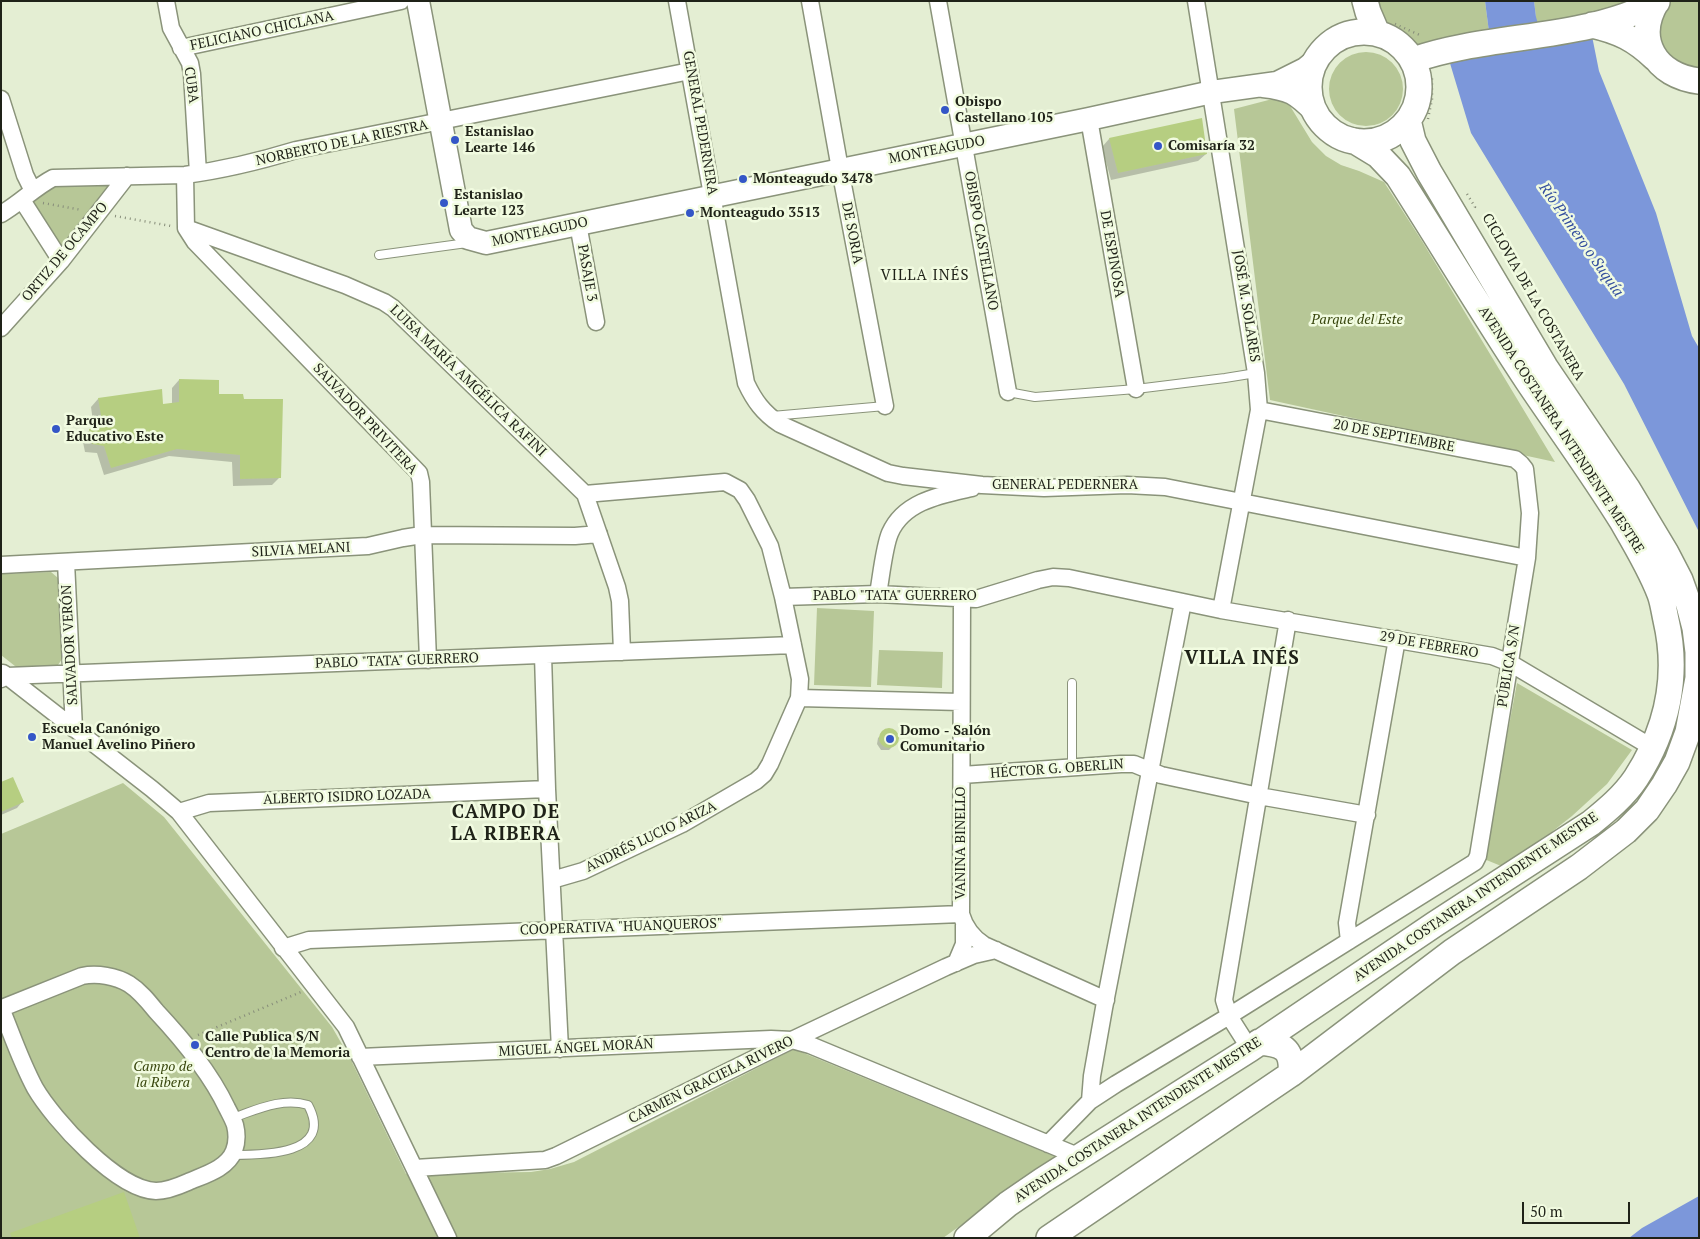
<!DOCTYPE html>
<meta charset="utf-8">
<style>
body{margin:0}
#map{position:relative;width:1700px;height:1239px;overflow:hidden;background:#e4eed3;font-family:"PT Serif",serif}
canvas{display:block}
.frame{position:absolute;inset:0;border:2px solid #1f2218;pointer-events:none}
.scale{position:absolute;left:1522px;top:1202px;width:108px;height:22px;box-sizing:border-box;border:2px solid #1f2218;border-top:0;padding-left:6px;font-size:15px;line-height:18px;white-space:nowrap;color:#1f2218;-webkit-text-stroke:4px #f1fbe0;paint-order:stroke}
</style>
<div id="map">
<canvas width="1700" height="1239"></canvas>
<div class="frame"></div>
<div class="scale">50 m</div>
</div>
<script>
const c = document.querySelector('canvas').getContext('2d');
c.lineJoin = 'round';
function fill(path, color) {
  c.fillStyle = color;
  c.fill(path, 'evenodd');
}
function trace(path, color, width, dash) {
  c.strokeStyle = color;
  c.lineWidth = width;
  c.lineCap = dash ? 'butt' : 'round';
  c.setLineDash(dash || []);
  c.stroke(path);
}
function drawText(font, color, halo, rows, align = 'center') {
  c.font = font + ' "PT Serif",serif';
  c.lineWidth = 5;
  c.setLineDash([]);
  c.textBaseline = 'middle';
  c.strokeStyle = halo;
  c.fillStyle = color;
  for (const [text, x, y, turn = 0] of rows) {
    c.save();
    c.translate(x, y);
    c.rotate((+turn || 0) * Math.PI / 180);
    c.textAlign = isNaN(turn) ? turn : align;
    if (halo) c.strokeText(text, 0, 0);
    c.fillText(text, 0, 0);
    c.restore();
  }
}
fill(new Path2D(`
 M1365,1h120l4,31 47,-15 -2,-16h123l-251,50 -12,-11 -17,-7z
 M1671,1h28v70c-9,-4 -22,-7 -29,-13 -15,-15 -13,-41 1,-57z
 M1329 89a37 37 0 1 1 74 0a37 37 0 1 1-74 0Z
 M1284,96l28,46 14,14 15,9 18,6 25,11 38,59 133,221 -285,-62 -36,-291z
 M120,181l-59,73 -29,-53 23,-17z
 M51,572l7,6 4,81 -6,9 -36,2 -19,-15v-81z
 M817,608l57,3 -3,76 -57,-2z
 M879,650l64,2 -1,36 -65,-3z
 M1517,683l115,67 -25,34 -35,32 -66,52 -22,-9z
 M123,783l41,34 168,210 19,33 55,114 125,-2 19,-3 24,-7 220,-113 262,108 -113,81h-942v-404z`), '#b7c797');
fill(new Path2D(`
 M1485,1h49l2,16 2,7 50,-8 11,55 57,142 36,123 7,12v184l-75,-148 -153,-251 -28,-93 46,-8z
 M1699,1196v42h-70l13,-10z`), '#7c97da');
fill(new Path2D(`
 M1109,139l97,15 -8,7 -87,19 -9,-33z
 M179,380l39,15 62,82 -8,8 -39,1 -1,-24 -63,-6 -65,19 -7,-22 -12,-1 -3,-15 8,-7 4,-1 -3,-22 7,-8 64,7 10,-2v-16z
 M886,730l9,2 3,4 -1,6 -8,8h-8l-4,-6 1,-6z
 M1,783l21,19 -5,6 -16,7z`), '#0003');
fill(new Path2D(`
 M1202,118l5,36 -89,19 -9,-35z
 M179,379l40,1v14h24l1,5h39l-2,79 -41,1v-24l-63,-6 -66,19 -7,-22 -12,-2 -3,-15 14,-2 -5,-29 64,-9 1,15 16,-2z
 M879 738a10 10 0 1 1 20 0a10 10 0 1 1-20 0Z
 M13,777l11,25 -23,10v-30z
 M124,1192l16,46h-128l-2,-5z`), '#b6ce81');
const lane = new Path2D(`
 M379,255l88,-12
 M1008,392l27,5 101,-8 89,-11 31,-5
 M772,416l113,-10
 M1072,768v-85
 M232,1118c24,-8 50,-21 76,-13 27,50 -45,50 -76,50`);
const street = new Path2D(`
 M166,1l5,27 19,35 2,11 6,99
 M677,1l69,382c8,17 17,30 34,41l108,49 15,3 79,9 62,3 83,-3 38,2 362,71
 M810,1l30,168 45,237
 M938,1l70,391
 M1196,1l60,372 3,37 -38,200
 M181,48l220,-47
 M1,99l24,76 8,16
 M1089,119l47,270
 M185,175l1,53
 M22,200l39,61
 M1,214c19,-11 33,-26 52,-36l132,-3c38,-5 75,-14 111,-25l394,-79
 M578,224l18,98
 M186,228l159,57 39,17 9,6 192,186 32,93 3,14 2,51
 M186,228l9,14 224,231 2,9 7,178
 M1,328l60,-67 66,-85
 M66,562l8,167
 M1,565l367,-19 35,-8 19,-3 153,1 24,-2
 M878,594c3,-16 6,-47 12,-61 14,-32 51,-38 82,-45
 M783,597l95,-3 98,5 62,-19 15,-3 16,1 152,32 271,46 18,7 143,85
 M962,599l-1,315c4,14 11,23 23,31l122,55
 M543,655l4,134 13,260
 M3,673l149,116 27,23 167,215 102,211
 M1,679l6,-3 786,-31
 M799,698l162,4
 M962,775l159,-11h13l27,11 98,21 108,19
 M179,812l30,-9 338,-14
 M552,880l31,-9 99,-47 74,-43 8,-7 6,-10 29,-66 1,-19 -17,-82 -13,-51 -23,-46 -7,-10 -15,-8 -140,12
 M1349,941l-2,-18 50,-284
 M283,948l26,-8 652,-26
 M956,963l8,-19v-19
 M1,1008c11,27 20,54 34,80 18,31 82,102 121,103 10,0 23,-5 32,-9 16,-7 39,-13 46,-31 3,-8 3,-18 1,-26 -2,-6 -5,-11 -8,-17 -17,-36 -44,-68 -71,-97 -8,-10 -16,-20 -27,-27 -13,-8 -32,-11 -47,-8l-80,32
 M1250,1049l-21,-33 -5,-16 64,-380
 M360,1057l411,-18 21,1 18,5 270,112
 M1090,1101l2,-25 12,-68 79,-406
 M1048,1144l42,-43 26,-17 113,-68 246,-154 3,-6 49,-298 3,-45 -5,-44 -4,-5 -6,-5 -256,-49
 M415,1168l130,-8 11,-4 236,-116 154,-73 28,-12 22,-5`);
const secondary = new Path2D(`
 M418,1l43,229 7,8 18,5 603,-124 123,-27 65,-9 28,-14 10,-8
 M1263,86c27,3 33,7 52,26`);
const primary = new Path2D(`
 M1365,1l3,11 9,21
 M1657,1c-24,39 -1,75 42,80
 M1592,25c27,6 43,14 63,33
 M1309 87a55 55 0 1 1 110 0a55 55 0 1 1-110 0Z
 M1413,60c77,-27 172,-19 244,-58
 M1259,1042c23,2 34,6 32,32
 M967,1238l41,-34 35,-24 207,-131 185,-125 156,-101c16,-13 33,-27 45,-45 31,-48 43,-102 30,-158 -2,-9 -3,-18 -6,-26 -10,-26 -24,-49 -38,-73 -29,-47 -62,-92 -93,-138 -45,-68 -87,-138 -131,-207l-20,-21 -23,-14
 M1049,1238l242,-164 161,-122 127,-85 47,-36 21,-21 17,-25 13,-23 11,-30 10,-54v-26l-3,-24 -6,-23 -9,-25 -14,-27 -39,-65 -82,-121 -116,-195 -16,-31 -5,-21`);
trace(lane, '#8a937a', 10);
trace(street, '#8a937a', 19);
trace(secondary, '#8a937a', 25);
trace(primary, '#8a937a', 28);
trace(new Path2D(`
 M1395,24l27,12
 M1428,119l4,-20v-24
 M1467,194l8,13 -1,2
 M43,203l39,7
 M115,216l56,10
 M198,1035l103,-43`), '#878d7a', 2.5, [1, 4]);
trace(lane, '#fff', 8);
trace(street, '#fff', 16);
trace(secondary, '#fff', 22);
trace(primary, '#fff', 25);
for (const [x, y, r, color] of [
 [945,110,5,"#3456c7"],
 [455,140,5,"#3456c7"],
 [1158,146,5,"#3456c7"],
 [743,179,5,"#3456c7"],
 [444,203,5,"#3456c7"],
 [690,213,5,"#3456c7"],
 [56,429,5,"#3456c7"],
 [32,737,5,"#3456c7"],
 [890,739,5,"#3456c7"],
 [195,1045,5,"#3456c7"]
]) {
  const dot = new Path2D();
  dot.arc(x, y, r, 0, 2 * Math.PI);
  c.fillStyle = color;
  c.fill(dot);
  trace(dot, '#f1fbe0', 2);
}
drawText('14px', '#1f2218', '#f1fbe0', [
 ["FELICIANO CHICLANA",262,31,-12],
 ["CUBA",191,85,82],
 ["GENERAL PEDERNERA",700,123,80],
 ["NORBERTO DE LA RIESTRA",342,143,-12],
 ["MONTEAGUDO",937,150,-11],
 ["MONTEAGUDO",540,232,-12],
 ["DE SORIA",852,233,79],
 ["OBISPO CASTELLANO",981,241,80],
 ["ORTIZ DE OCAMPO",65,252,-50],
 ["DE ESPINOSA",1112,254,80],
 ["PASAJE 3",587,273,80],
 ["CICLOVIA DE LA COSTANERA",1533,297,60],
 ["JOSÉ M. SOLARES",1246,306,81],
 ["LUISA MARÍA AMGÉLICA RAFINI",468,381,44],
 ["SALVADOR PRIVITERA",365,419,47],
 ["AVENIDA COSTANERA INTENDENTE MESTRE",1561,430,57],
 ["20 DE SEPTIEMBRE",1394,436,11],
 ["GENERAL PEDERNERA",1065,485],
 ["SILVIA MELANI",301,550,-3],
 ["PABLO \"TATA\" GUERRERO",895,596],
 ["SALVADOR VERÓN",70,645,-93],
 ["29 DE FEBRERO",1429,645,10],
 ["PABLO \"TATA\" GUERRERO",397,661,-2],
 ["PÚBLICA S/N",1509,666,-81],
 ["HÉCTOR G. OBERLIN",1057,769,-4],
 ["ALBERTO ISIDRO LOZADA",347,797,-2],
 ["ANDRÉS LUCIO ARIZA",651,837,-26],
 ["VANINA BINELLO",961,843,-90],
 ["AVENIDA COSTANERA INTENDENTE MESTRE",1476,897,-34],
 ["COOPERATIVA \"HUANQUEROS\"",621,927,-2],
 ["MIGUEL ÁNGEL MORÁN",576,1048,-3],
 ["CARMEN GRACIELA RIVERO",711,1080,-26],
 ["AVENIDA COSTANERA INTENDENTE MESTRE",1138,1120,-33]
]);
drawText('bold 14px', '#1f2218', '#f1fbe0', [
 ["Obispo",955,102],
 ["Castellano 105",955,118],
 ["Estanislao",465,132],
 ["Learte 146",465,148],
 ["Comisaría 32",1168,146],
 ["Monteagudo 3478",753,179],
 ["Estanislao",454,195],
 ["Learte 123",454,211],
 ["Monteagudo 3513",700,213],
 ["Parque",66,421],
 ["Educativo Este",66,437],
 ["Escuela Canónigo",42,729],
 ["Manuel Avelino Piñero",42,745],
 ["Domo - Salón",900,731],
 ["Comunitario",900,747],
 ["Calle Publica S/N",205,1037],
 ["Centro de la Memoria",205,1053]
], 'left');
drawText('italic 14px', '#37450c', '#f1fbe0', [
 ["Parque del Este",1357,320],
 ["Campo de",163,1067],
 ["la Ribera",163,1083]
]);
drawText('italic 15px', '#324d9d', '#f1fbe0', [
 ["Río Primero o Suquía",1581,240,55]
]);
c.letterSpacing = '1px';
drawText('15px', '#1f2218', '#f1fbe0', [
 ["VILLA INÉS",925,276]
]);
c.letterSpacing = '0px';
c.letterSpacing = '1px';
drawText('bold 19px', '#1f2218', '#f1fbe0', [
 ["VILLA INÉS",1242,659],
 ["CAMPO DE",506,813],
 ["LA RIBERA",506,835]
]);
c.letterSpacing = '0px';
</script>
